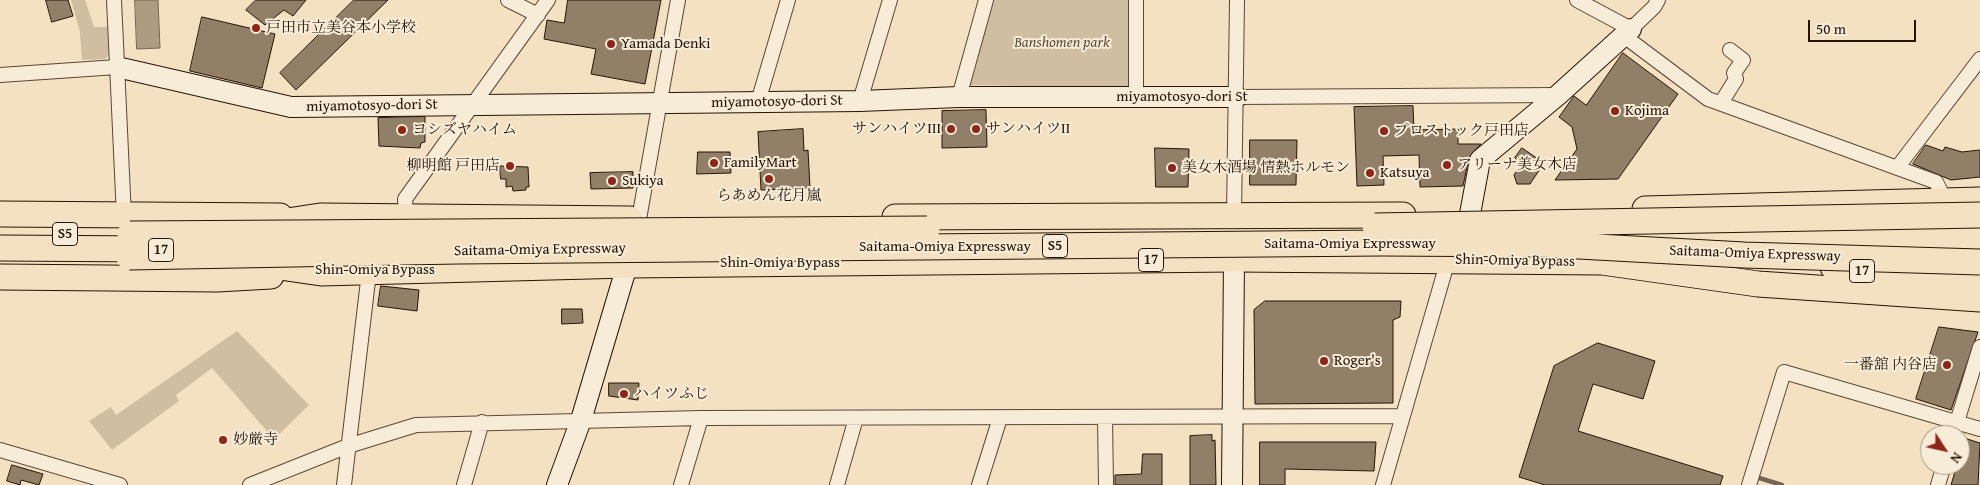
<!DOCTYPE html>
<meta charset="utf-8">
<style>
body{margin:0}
#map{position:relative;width:1980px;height:485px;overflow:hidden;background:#f3e1c1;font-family:"Gentium Book Plus",serif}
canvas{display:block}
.north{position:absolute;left:1920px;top:425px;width:50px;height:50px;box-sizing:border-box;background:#f7ecd7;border:1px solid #a39684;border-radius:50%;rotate:125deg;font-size:14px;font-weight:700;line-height:20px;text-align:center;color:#261407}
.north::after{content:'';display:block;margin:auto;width:18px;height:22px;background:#8f2418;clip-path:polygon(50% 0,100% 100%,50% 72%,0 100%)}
.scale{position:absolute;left:1808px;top:20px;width:108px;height:22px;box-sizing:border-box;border:2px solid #261407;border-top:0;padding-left:6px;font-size:15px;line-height:18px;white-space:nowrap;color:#261407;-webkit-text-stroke:4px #f7ecd7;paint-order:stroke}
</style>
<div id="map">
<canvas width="1980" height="485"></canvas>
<div class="north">N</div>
<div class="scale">50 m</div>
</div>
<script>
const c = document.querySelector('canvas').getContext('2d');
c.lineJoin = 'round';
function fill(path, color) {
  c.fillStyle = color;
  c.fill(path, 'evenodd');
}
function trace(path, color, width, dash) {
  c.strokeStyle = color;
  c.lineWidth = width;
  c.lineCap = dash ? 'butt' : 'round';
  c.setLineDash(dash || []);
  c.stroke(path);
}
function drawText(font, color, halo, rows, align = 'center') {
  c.font = font + ' "Gentium Book Plus","Noto Serif JP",serif';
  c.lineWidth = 4;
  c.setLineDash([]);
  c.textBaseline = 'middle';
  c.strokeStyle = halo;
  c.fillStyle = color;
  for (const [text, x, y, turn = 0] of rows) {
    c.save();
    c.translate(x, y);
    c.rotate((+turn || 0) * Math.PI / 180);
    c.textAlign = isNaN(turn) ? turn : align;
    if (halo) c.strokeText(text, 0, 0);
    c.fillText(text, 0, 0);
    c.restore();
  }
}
fill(new Path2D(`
 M71,0h14l9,27h15v28l-4,4 -23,1 -2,-28z
 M993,0h136l1,88 -162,-3z
 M237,331l72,74 -35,34 -62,-71 -36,27 3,6 -67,49 -23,-29 22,-14 5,8z`), '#d0bea1');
const water = new Path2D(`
 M135,0h23l2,48 -23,1z`);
fill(water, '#ad9b82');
trace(water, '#776551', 1);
trace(new Path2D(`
 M1756,477l26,8`), '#776551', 4.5);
const building = new Path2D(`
 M46,0h22l5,16 -21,6z
 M256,0h50l-13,16 -9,-6 -19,15 -19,-15z
 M354,0h34l-92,90 -16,-17z
 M568,0h93l-16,84 -54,-10 5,-25 -52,-10 3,-19 17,3z
 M202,17l73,17 -13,54 -72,-17z
 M1623,53l55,41 -60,85 -63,1 22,-31 -5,-22 -13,-10 15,-21 12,9z
 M1413,106l1,24 44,-1v15h23l-12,13 -6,29 -43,1 -1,-32 -36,1 1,29 -27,1 -3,-79z
 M986,110l1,37 -45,1v-37z
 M425,117v25l-4,1 -1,5 -41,-2 -1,-28z
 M803,129l1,22 4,-1 2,38 -49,2 -3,-58z
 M1250,140h47l-1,45h-46z
 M1926,145l17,6 2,-4 17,5 18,-2v27l-29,3 -38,-16z
 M1155,148l34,1 -1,38h-32z
 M1522,148l22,15 -14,21h-13l-3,-9 8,-12 -7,-5z
 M698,152h32l1,21 -34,1z
 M500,166l28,1 1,20h-3v3l-13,1 -1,-5 -6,1v-8h-5z
 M633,172v16l-42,1 -1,-16z
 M381,286l38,4 -2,21 -39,-5z
 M1265,301h136l-1,16 -7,3v83l-138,1 -1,-94z
 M562,309h20l1,14 -21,1z
 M1939,327l39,5 -27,78 -35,-11z
 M1598,343l57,18 -12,38 -50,-15 -15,47 145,45 -3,9h-175l-26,-8 35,-111z
 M609,383h30l-1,17 -29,-4z
 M1212,435v6l3,-1 1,45h-26v-49z
 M1964,438l16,5 -2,42h-27l6,-20h3v-12z
 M1260,442h116l-2,29 -89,-2v16h-25z
 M1143,454h19v31h-47v-10l26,-1z
 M12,465l31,9 -4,11 -18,-5 -1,5 -13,-4z`);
fill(building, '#917f68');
trace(building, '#261407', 1);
const street = new Path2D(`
 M114,0l10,217
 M508,0l30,15
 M1577,0l54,29 23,-22 4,-7
 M1624,36l84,63 228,83 9,18
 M0,75l117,-8
 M959,97l27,-97
 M1136,97v-97
 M1237,97l321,-2
 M860,101l30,-101
 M758,102l30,-102
 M1721,103l15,-24 -2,-6 9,-13 -13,-10
 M1897,168l83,-109
 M1234,216l3,-216
 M406,217l-1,-18 143,-199
 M639,219l39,-219
 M1105,417l1,68
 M1953,435l27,-88
 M0,450l120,35
 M250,485l98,-39 68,-21 285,-7 702,-2
 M344,485l25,-213
 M464,485l18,-63
 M681,485l20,-67
 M837,485l19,-67
 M979,485l21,-67
 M1383,485l65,-225
 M1749,485l35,-113 196,57
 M1938,485l6,-20`);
const secondary = new Path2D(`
 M117,67l174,40 569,-6 99,-4h278
 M1470,214l10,-54 78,-65 73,-66
 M557,485l24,-65 50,-168
 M1232,485l2,-226`);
const highway = new Path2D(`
 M1645,209l335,-9
 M0,214l280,2
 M895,217l508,-2
 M261,225l59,-9 310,3
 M0,248l154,1
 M245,262l76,11 307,-8 606,-6 368,3 156,22 222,15
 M1833,267l50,6 97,4
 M0,277l217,2 54,-3`);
trace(street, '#594736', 16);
trace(secondary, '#261407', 22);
trace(highway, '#261407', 27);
trace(street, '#f7ecd7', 14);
trace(secondary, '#f7ecd7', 20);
trace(highway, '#f3e1c1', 25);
const highwayBridge = new Path2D(`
 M1375,226l605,-11
 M130,234l797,-5
 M129,257l329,-6 924,-8 160,1 202,11 236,7`);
trace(highwayBridge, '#261407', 27, []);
trace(highwayBridge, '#f3e1c1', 25);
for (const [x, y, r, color] of [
 [256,28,5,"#8f2418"],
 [611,44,5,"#8f2418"],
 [1615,111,5,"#8f2418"],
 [951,129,5,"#8f2418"],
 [976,129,5,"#8f2418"],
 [402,130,5,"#8f2418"],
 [1384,131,5,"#8f2418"],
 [714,163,5,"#8f2418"],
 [1447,165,5,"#8f2418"],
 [510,166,5,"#8f2418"],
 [1172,168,5,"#8f2418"],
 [1370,173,5,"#8f2418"],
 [769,179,5,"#8f2418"],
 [612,181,5,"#8f2418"],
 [1324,361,5,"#8f2418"],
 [1947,365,5,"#8f2418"],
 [624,394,5,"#8f2418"],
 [223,440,5,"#8f2418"]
]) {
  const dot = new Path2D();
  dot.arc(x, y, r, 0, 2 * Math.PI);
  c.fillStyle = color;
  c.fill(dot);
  trace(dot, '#f7ecd7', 2);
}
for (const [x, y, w] of [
 [65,234,25],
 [1055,246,25],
 [161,250,25],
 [1151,260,25],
 [1862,271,25]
]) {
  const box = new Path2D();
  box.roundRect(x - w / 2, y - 11.5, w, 23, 4);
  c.fillStyle = '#f7ecd7';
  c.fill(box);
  trace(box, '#261407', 1);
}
drawText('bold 14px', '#261407', null, [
 ["S5",65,234],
 ["S5",1055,246],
 ["17",161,250],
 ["17",1151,260],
 ["17",1862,271]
]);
drawText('15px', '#261407', '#f7ecd7', [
 ["戸田市立美谷本小学校",266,28],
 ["Yamada Denki",621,44],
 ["Kojima",1625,111],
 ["サンハイツⅢ",941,129,"right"],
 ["サンハイツⅡ",986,129],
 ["ヨシズヤハイム",412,130],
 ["プロストック戸田店",1394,131],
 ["FamilyMart",724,163],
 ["アリーナ美女木店",1457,165],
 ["柳明館 戸田店",500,166,"right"],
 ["美女木酒場 情熱ホルモン",1182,168],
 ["Katsuya",1380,173],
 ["Sukiya",622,181],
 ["らあめん花月嵐",769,196,"center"],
 ["Roger's",1334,361],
 ["一番舘 内谷店",1937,365,"right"],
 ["ハイツふじ",634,394],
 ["妙厳寺",233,440]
], 'left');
drawText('italic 15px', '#62503d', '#f7ecd7', [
 ["Banshomen park",1062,43]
]);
drawText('15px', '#261407', '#f7ecd7', [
 ["miyamotosyo-dori St",1182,97],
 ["miyamotosyo-dori St",777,102,-1],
 ["miyamotosyo-dori St",372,106,-1],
 ["Saitama-Omiya Expressway",1350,244],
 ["Saitama-Omiya Expressway",945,247],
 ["Saitama-Omiya Expressway",540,250,-1],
 ["Saitama-Omiya Expressway",1755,254,2],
 ["Shin-Omiya Bypass",1515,261,1],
 ["Shin-Omiya Bypass",780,263],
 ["Shin-Omiya Bypass",375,270]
]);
</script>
